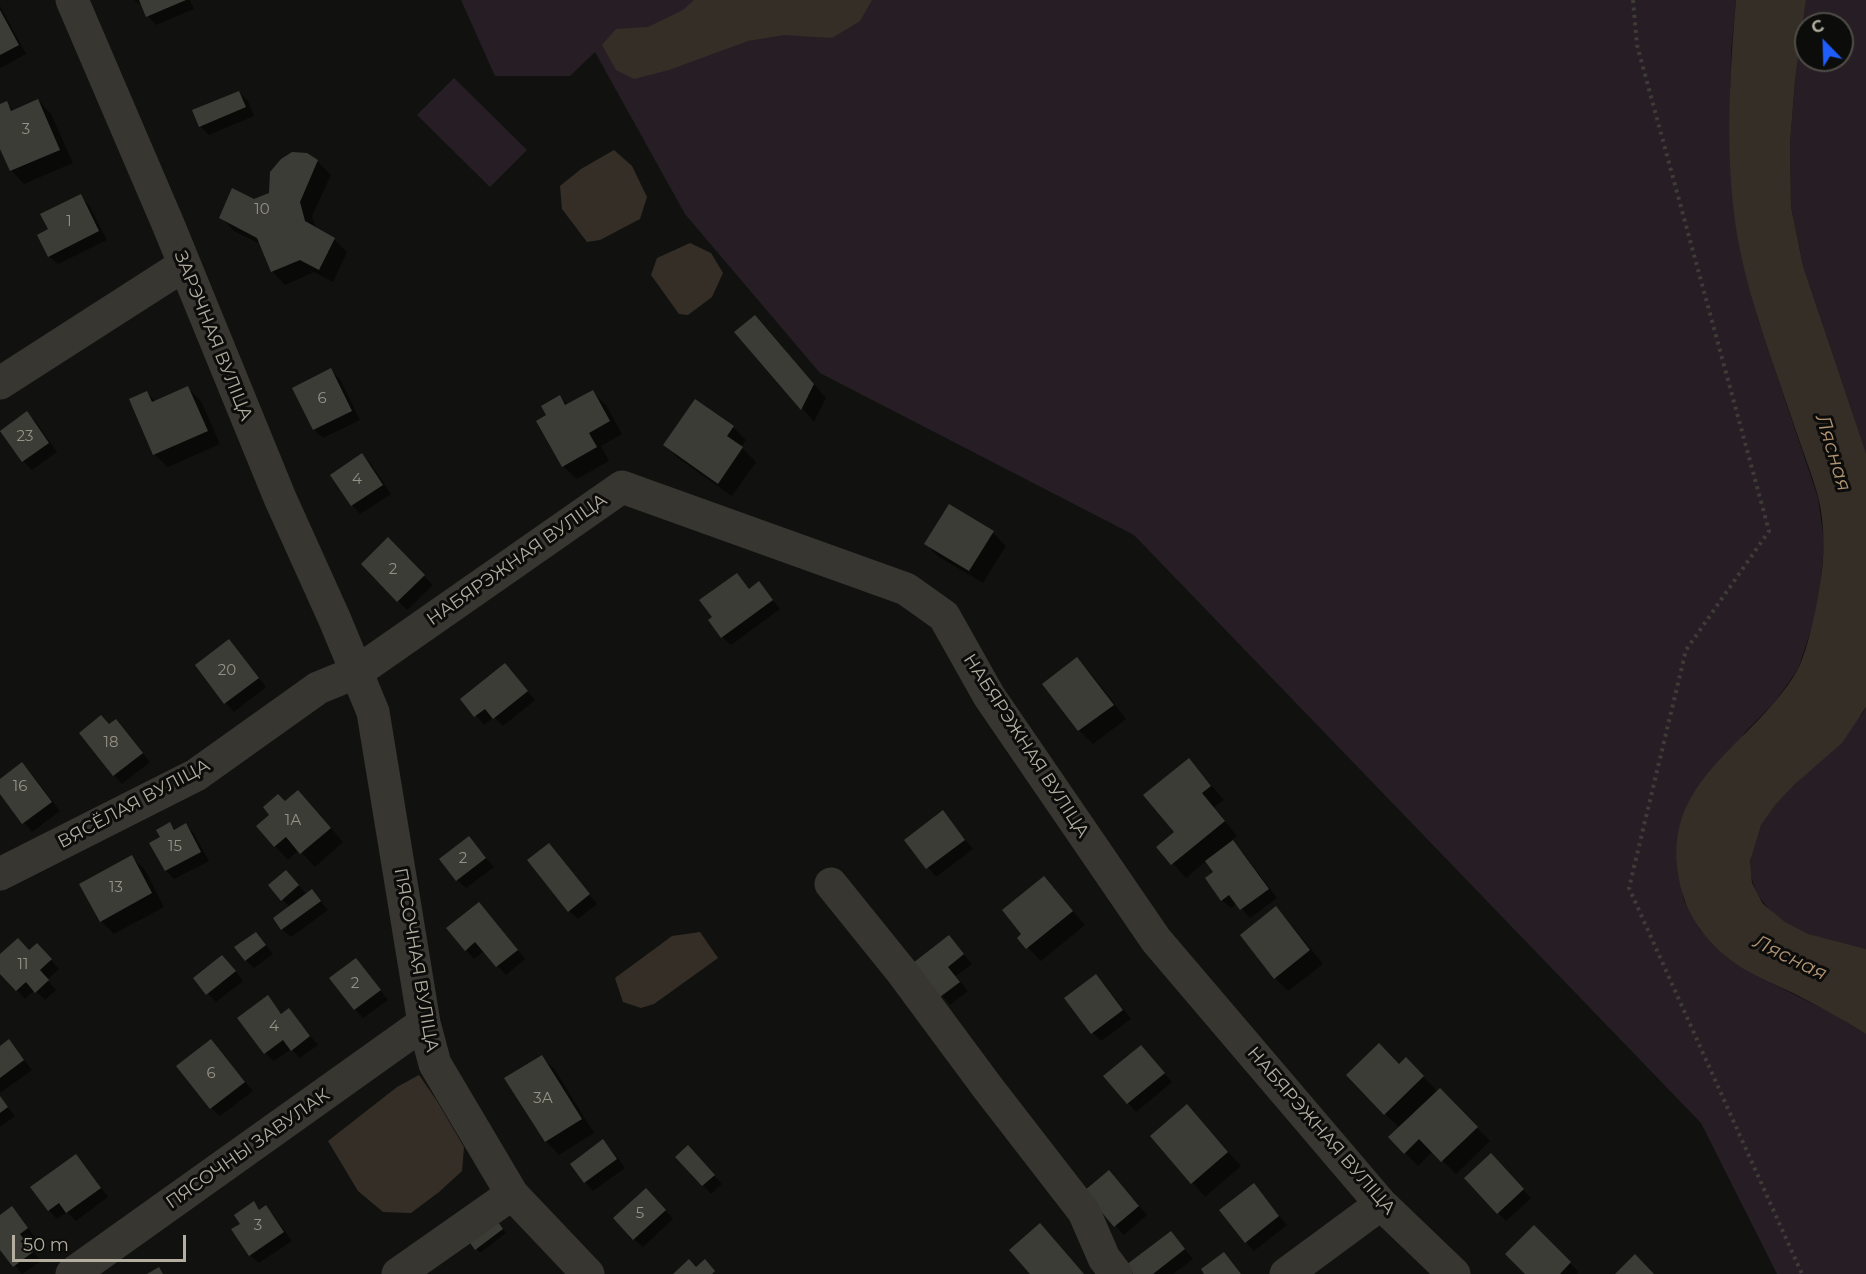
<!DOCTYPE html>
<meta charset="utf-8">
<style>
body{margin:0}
#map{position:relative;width:1866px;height:1274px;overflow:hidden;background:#111210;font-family:Montserrat,sans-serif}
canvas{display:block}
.north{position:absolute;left:1794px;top:12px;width:60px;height:60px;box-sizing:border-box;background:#0c0c0b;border:2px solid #4f4d47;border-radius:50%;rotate:337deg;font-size:16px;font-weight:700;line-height:24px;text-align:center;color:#b3aea0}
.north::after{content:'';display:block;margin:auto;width:21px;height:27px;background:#1e5efb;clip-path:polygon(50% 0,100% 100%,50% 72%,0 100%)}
.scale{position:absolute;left:12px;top:1235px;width:174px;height:27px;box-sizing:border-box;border:3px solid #b3aea0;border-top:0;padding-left:8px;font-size:18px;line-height:21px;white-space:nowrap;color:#b3aea0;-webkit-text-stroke:4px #0c0c0b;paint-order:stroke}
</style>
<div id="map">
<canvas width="1866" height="1274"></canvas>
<div class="north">С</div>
<div class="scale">50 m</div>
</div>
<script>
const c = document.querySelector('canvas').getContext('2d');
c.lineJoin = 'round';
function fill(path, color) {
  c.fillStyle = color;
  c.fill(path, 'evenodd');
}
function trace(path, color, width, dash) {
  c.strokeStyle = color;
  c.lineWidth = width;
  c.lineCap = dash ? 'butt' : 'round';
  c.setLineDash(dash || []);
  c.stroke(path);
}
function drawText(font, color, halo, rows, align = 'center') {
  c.font = font + ' Montserrat,sans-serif';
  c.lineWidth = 6;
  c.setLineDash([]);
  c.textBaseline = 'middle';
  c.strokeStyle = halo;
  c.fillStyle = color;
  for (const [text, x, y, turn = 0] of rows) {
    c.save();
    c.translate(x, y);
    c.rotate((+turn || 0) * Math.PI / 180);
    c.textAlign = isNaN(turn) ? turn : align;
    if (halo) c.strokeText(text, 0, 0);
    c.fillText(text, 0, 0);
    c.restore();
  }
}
fill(new Path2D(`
 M461,0h1275l-5,53 -1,67 2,66 8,63 18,70 60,179 6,43 -3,41 -9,45 -14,42 -24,34 -29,29 -68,133 7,35 16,30 53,44 80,40 33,20v240h-89l-76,-151 -567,-588 -314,-162 -135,-159 -90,-162 -25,24h-75z
 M1806,0h60v453l-63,-187 -12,-59 -1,-62 5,-65zM1806,24h36v36h-36z
 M454,78l73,72 -37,37 -73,-72z
 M1866,707v242c-19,-5 -39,-8 -58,-15 -49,-20 -73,-59 -47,-109 9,-18 25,-32 39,-46 21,-22 42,-44 63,-66z`), '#271e25');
fill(new Path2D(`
 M694,0h178l-12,21 -28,17 -48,-3 -36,6 -79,29 -35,9 -18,-9 -14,-25 14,-16 32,-2 35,-17z
 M1736,0h70l-11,80 -5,64 1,63 12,59 63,187v254l-24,36 -47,41 -20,21 -14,20 -11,36 2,22 11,21 22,18 23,12 58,15v85c-24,-15 -48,-28 -73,-41 -12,-6 -25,-11 -38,-18 -30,-15 -60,-43 -71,-77 -36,-115 66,-147 113,-227 11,-20 19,-63 23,-86 5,-29 5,-61 -2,-89 -7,-25 -17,-49 -25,-74 -19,-57 -41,-113 -53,-172 -16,-79 -11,-170 -4,-250z
 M614,150l18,16 15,31 -7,22 -40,21 -13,2 -25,-33 -2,-23 21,-17z
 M690,243l21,10 12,20 -11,24 -24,18 -9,-1 -28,-39 6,-17z
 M700,932l18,26 -64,46 -13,4 -18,-6 -8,-24 57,-42z
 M419,1075l18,26 27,46 -2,24 -23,21 -28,21 -28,-1 -25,-21 -30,-50 69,-54z`), '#352e26');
fill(new Path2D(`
 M134,0h56l4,9 -38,16 -8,-9 -6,-13 -3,1z
 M0,6l26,48 -25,14 -1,-1z
 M239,92l9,9 6,15 -45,19 -9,-9z
 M38,100l13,14 22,49 -49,21 -13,-14 -11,-25v-40l6,-2 8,8z
 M317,161l14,14 -19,41 4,13 18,10 13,13 -14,30 -19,-10 -29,13 -13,-14 -10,-26 -28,-14 -13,-14 49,-23z
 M80,196l9,9 18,35 -49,24 -9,-8 1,-26z
 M768,330l58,68 -12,24 -78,-90z
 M331,370l9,9 20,41 -37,18 -9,-9z
 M188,388l13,13 19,43 -52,23 -14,-13 -7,-61 9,9z
 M592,392l14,13 16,29 -21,12 8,15 -32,18 -14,-13 -3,-69 8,8z
 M27,413l9,9 21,30 -25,18 -9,-9 -21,-30z
 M733,427l13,13 -5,7 15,15 -24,34 -54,-38 -13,-13z
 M362,455l9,9 20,30 -31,20 -8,-9z
 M993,533l13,13 -23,37 -44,-26 -13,-13z
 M388,540l45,45 -26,25 -44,-46z
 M737,575l13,15 9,-7 21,26 -49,36 -9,-8 -8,-19z
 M229,641l37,46 -32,25 -8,-9 -29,-38z
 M1077,659l13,13 36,47 -33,25 -14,-14 -35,-46z
 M505,665l30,35 -32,26 -9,-9 -10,8 -22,-26z
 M116,721l34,41 -28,22 -8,-9 -4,-49z
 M1189,760l35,40 -10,7 23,29 -6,5 11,10 35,47 -27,20 -13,-15 -6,5 -9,-8 -7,-28 -9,-11 -20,17 -28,-31 18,-15z
 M22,764l9,9 29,38 -28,21 -32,-40v-11z
 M285,803l26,2 32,37 -28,25 -16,-17 -11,10 -30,-33z
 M942,812l31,37 -37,28 -30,-37z
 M170,824l6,6 10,-5 8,9 15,27 -35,18 -8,-8 -4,-33z
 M469,838l25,29 -28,21 -9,-8z
 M549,845l48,59 -19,15 -9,-8z
 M132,857l13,13 19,37 -50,27 -13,-13z
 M1044,878l41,47 -44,36 -22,-23 5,-4z
 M294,880l13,15 5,-4 16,19 -37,27 -9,-8 8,-22 -8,-8z
 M1276,908l13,14 34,42 -35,27 -13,-13z
 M487,913l38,46 -19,16 -22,-24 -10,8 -8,-9z
 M256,933l17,21 -19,14 -8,-8z
 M949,937l23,27 -16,12 12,15 -18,14 -35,-42z
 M29,951l16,2 14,16 -12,11 9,10 -11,10 -10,-10 -10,9 -25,-28v-16z
 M356,960l32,40 -25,18 -8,-9z
 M231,965l12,16 -27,21 -8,-8z
 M1096,976l8,8 27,35 -30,22 -8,-8z
 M267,997l16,18 6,-5 29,35 -18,13 -9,-9 -17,12 -9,-8z
 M9,1041l23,29 -32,23v-45z
 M211,1041l42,50 -33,25 -9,-8z
 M1141,1047l31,35 -36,30 -31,-35z
 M542,1057l13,13 39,63 -35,22 -13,-14 -40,-62z
 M1406,1059l32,33 2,-2 50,51 -34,33 -23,-23 -15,15 -28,-29 10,-9 -15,-14 14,-49z
 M0,1097l15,19 -15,11z
 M1187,1106l54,60 -36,31 -53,-61z
 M603,1141l9,9 13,18 -32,23 -8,-9z
 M76,1156l8,9 24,32 -32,24 -9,-9 -10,7 -8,-9z
 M696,1156l26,28 -11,10 -34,-37z
 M1499,1164l32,34 -25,23 -8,-8z
 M1118,1181l29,34 -23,20 -38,-43z
 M1254,1185l33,40 -33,26 -8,-9z
 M655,1198l18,21 -30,28 -9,-8z
 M254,1203l7,8 5,-4 8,9 18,25 -33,22 -9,-8 -8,-31z
 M12,1208l24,30 -9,6 14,17 -19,13 -22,-27v-30z
 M498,1222l8,11 -26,20 -12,-16z
 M1534,1227l45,45 -2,2h-50z
 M1171,1233l22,26 -20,15h-38z`), '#0007');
fill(new Path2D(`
 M139,0h47l-40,17z
 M0,10l19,35 -19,10z
 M239,91l7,16 -47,20 -7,-17z
 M38,99l22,51 -50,21 -10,-22v-45l7,-3 4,10z
 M292,152l15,1 11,7 -18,42 5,19 30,17 -16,32 -19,-10 -29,12 -14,-34 -38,-20 13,-30 22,11 15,-6 1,-21 11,-13z
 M81,194l18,37 -51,26 -11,-22 11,-6 -8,-15z
 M755,315l59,69 -13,26 -67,-78z
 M331,368l21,43 -39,19 -21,-42z
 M188,386l20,45 -55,24 -24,-56 18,-8 5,11z
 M593,390l17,31 -21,12 8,14 -35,20 -26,-46 10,-6 -5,-9 19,-11 5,10z
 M695,399l39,27 -7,10 16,11 -25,37 -55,-39z
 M27,411l22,32 -27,19 -22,-31z
 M362,453l21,32 -32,21 -21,-31z
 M949,504l45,27 -25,40 -45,-27z
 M388,537l37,38 -28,27 -36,-38z
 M737,573l12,16 10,-8 14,19 -52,38 -13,-18 4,-3 -13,-17z
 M229,639l30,39 -35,26 -29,-39z
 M1077,657l37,48 -36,26 -36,-47z
 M505,663l23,28 -35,28 -8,-10 -11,8 -14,-18z
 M101,715l8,9 7,-5 27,34 -30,23 -34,-43z
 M1189,758l22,28 -9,7 23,28 -54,44 -15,-18 18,-15 -31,-37z
 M22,762l30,40 -30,22 -22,-30v-15z
 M298,790l33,38 -31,26 -14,-17 -12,10 -18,-21 13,-11 -6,-8 15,-13 7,7z
 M943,810l22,30 -39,29 -22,-29z
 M170,822l4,8 12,-7 15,29 -36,19 -16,-28 11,-6 -4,-7z
 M469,836l17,22 -30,23 -17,-22z
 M1233,840l36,49 -29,21 -11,-15 -8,6 -16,-23 8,-6 -8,-11z
 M549,843l41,51 -22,18 -41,-52z
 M132,855l20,38 -52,29 -21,-38z
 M286,870l13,15 -18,16 -13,-16z
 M1044,876l29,35 -47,38 -9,-11 4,-4 -19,-24z
 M312,889l9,12 -40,29 -8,-12z
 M479,902l39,48 -22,17 -21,-25 -10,9 -19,-23z
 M1276,906l34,44 -36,29 -34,-44z
 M256,932l10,13 -21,16 -11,-14z
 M949,935l15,19 -16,13 12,15 -20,15 -27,-34z
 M18,938l11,12 8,-7 15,16 -12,11 9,10 -14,13 -9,-11 -10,9 -16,-17v-20z
 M222,955l14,16 -30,24 -13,-17z
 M356,958l25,32 -27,20 -25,-32z
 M1096,974l27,36 -32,24 -27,-36z
 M268,995l13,19 8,-6 21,28 -19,15 -8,-11 -19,14 -27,-36z
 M9,1039l15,21 -24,18v-32z
 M211,1039l34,43 -35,27 -34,-43z
 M1379,1043l20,21 7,-7 18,19 -40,39 -38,-40z
 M1141,1045l24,28 -38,31 -24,-28z
 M542,1055l40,64 -37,23 -41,-64z
 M1440,1088l38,39 -37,35 -22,-23 -15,15 -16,-17z
 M0,1096l8,11 -8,6z
 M1187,1104l41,48 -37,32 -41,-48z
 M603,1139l14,20 -33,24 -14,-19z
 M688,1145l27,30 -13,11 -27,-29z
 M1491,1153l33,36 -27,25 -33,-36z
 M76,1154l25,34 -35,25 -7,-10 -11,8 -18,-24z
 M1109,1170l30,36 -25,21 -30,-36z
 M1254,1183l25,33 -34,27 -26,-33z
 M646,1188l20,22 -33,30 -20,-22z
 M254,1201l5,9 7,-5 18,27 -35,24 -18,-27 9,-5 -6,-9z
 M12,1206l16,22 -8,6 13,18 -20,15 -13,-17v-35z
 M494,1216l9,13 -28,21 -9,-13z
 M1040,1223l44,51h-54l-21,-24z
 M1534,1225l37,37 -11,12h-35l-20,-20z
 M1171,1231l14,18 -32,25h-20l-7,-9z
 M1224,1252l17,22h-37l-3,-5z
 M1635,1254l19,20h-39z
 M689,1259l7,8 9,-8 10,12 -3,3h-39z
 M159,1267l4,7h-16z`), '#3c3c37');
trace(new Path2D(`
 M1633,0l4,45 132,486 -83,119 -57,238 173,386`), '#3e3c37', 4, [3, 4.5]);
trace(new Path2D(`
 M72,0l96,224 112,274 55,122 38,92 51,311 11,41 77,130 76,80
 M0,383l184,-118
 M0,874l196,-99 122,-87 39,-16 265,-185 284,102 38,27 45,80 167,244 225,264 73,70
 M831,884l71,88 86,116 96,124 20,46 12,16
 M72,1274l352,-251
 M398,1274l114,-80
 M1286,1274l95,-70`), '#373631', 33);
drawText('15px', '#959286', null, [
 ["3",26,130],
 ["10",262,210],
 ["1",69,222],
 ["6",322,399],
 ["23",25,437],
 ["4",357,480],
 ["2",393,570],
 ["20",227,671],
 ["18",111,743],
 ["16",20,787],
 ["1А",293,821],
 ["15",175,847],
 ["2",463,859],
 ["13",116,888],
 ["11",23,965],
 ["2",355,984],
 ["4",274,1027],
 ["6",211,1074],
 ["3А",543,1099],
 ["5",640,1214],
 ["3",258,1226]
]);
drawText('18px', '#b3aea0', '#0c0c0b', [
 ["ЗАРЭЧНАЯ ВУЛІЦА",213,336,68],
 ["НАБЯРЭЖНАЯ ВУЛІЦА",517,560,-35],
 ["НАБЯРЭЖНАЯ ВУЛІЦА",1026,746,57],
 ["ВЯСЁЛАЯ ВУЛІЦА",134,804,-28],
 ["ПЯСОЧНАЯ ВУЛІЦА",416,960,80],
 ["НАБЯРЭЖНАЯ ВУЛІЦА",1321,1131,49],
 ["ПЯСОЧНЫ ЗАВУЛАК",248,1149,-35]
]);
drawText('italic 20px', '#b19474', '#0c0c0b', [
 ["Лясная",1833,453,73],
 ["Лясная",1790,958,26]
]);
</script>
